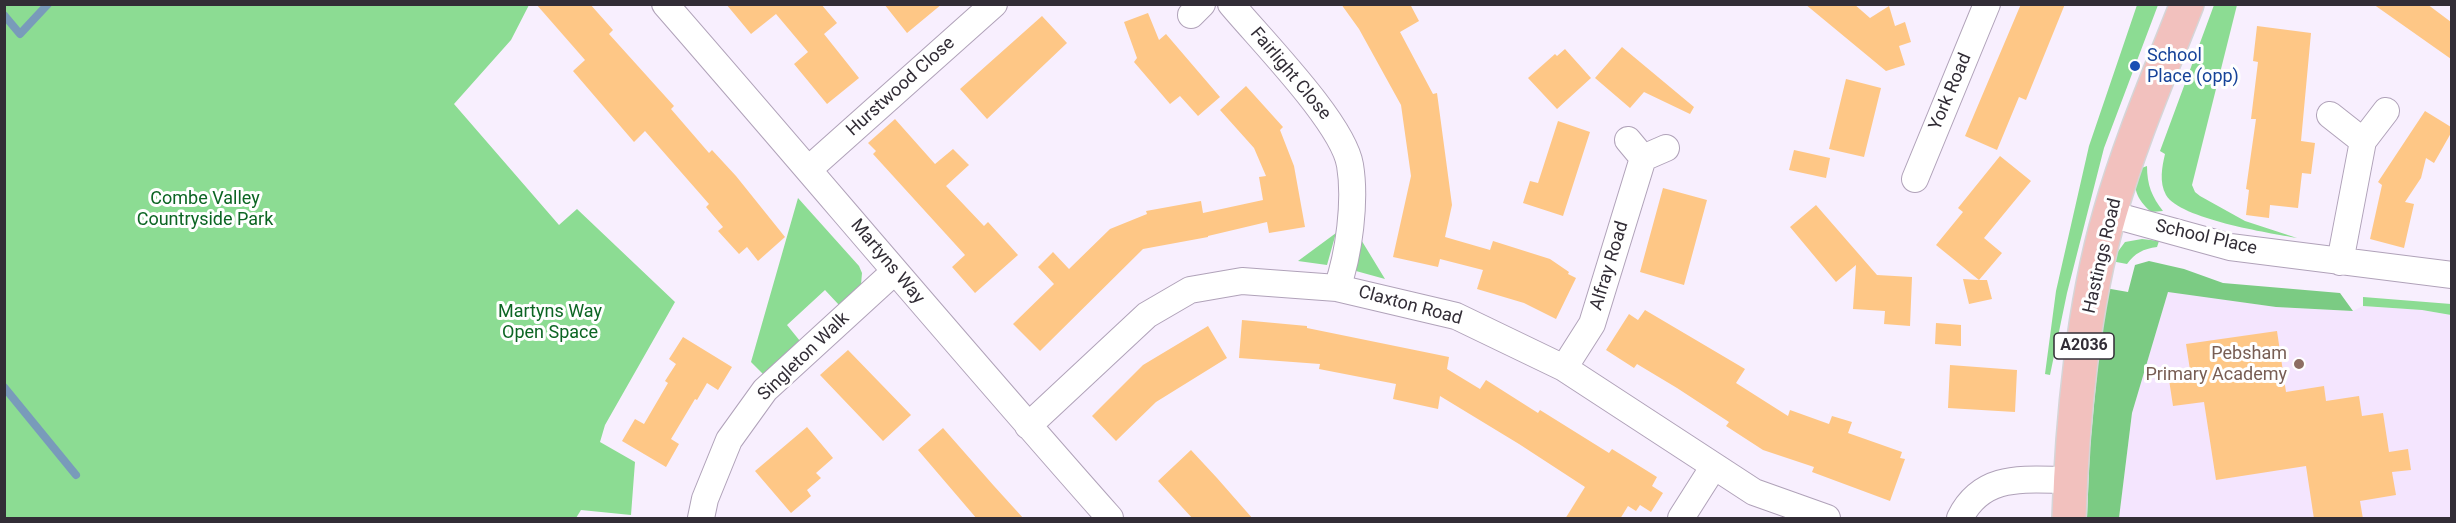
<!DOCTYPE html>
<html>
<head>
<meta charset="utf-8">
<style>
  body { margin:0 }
  #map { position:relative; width:2456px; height:523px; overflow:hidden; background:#f8effe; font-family:Roboto,sans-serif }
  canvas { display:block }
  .frame { position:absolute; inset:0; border:6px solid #322d36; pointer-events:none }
</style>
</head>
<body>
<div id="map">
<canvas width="2456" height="523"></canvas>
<div class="frame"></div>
</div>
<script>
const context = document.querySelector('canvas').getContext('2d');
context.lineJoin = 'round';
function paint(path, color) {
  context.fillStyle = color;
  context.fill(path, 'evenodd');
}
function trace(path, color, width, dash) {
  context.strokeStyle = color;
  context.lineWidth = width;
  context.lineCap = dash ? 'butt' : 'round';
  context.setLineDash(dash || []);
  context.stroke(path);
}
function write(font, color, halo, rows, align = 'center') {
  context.font = font + ' Roboto,sans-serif';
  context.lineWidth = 6;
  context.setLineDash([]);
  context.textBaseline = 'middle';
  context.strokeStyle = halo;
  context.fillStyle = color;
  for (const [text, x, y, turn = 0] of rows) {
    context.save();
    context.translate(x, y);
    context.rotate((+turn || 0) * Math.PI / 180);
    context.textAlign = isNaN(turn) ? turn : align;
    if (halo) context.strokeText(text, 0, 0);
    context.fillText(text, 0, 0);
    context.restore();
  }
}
const built = new Path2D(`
  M2168 291 2276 307 2353 311 2363 306 2422 310 2451 315V518H2119L2132 413Z`);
const green = new Path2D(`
  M4 5H529L511 40 454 104 559 225 577 209 675 302 605 425 600 442 635 462 631 515 581 510 576 518H5Z
  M2137 5H2158L2104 148 2067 293 2050 375 2045 374 2056 291 2089 146Z
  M2214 5H2237L2192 185 2195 192 2200 196 2245 221 2297 238C2269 233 2180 219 2166 195 2159 182 2162 167 2165 154L2160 151Z
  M2147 166C2147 185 2152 197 2163 211L2151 212C2137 199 2131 188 2139 169Z
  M798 198 859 266 862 273 861 285 839 305 825 290 787 325 800 341 763 374 751 362Z
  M1336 233 1327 265 1298 261Z
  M1360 238 1385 279 1356 271Z
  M2142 239 2159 241 2157 247C2143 249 2135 253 2127 264L2111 261 2125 242Z
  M2363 297 2451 304V315L2422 310 2363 306Z`);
const forest = new Path2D(`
  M2149 261 2184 269 2223 283 2340 293 2353 311 2276 307 2168 292 2132 413 2119 518H2087L2090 447 2105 288 2128 292 2135 265Z`);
const stream = new Path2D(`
  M4 15 20 34 48 4
  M4 387 76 475`);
const building = new Path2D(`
  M536 4H590L613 30 609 34 674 106 671 109 709 153 712 150 736 176 785 237 758 261 747 247 739 254 718 231 723 227 706 207 709 204 645 131 634 142 573 71 585 60Z
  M726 4H821L837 23 824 34 859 78 827 104 794 64 808 52 776 14 751 34Z
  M884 4H942L907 33Z
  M1341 4H1410L1419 21 1400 32 1433 94 1437 93 1452 205 1445 237 1490 250 1493 241 1550 259 1569 272 1568 274 1576 278 1556 319 1524 303 1477 289 1483 270 1440 259 1438 267 1393 257 1411 176 1401 105 1359 29Z
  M1805 4H1854L1870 18 1889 6 1895 26 1905 22 1911 42 1899 46 1905 65 1886 71Z
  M2021 4H2065L2026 100 2019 97 1997 150 1965 136Z
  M2373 4H2427L2451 22V59Z
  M1148 13 1159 40 1166 34 1220 97 1198 116 1180 96 1170 104 1134 62 1137 58 1124 22Z
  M1042 16 1067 43 987 119 960 89Z
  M2257 26 2311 33 2301 141 2315 143 2311 174 2302 173 2298 208 2270 205 2269 218 2246 215 2249 190 2246 189 2256 119H2251L2258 62 2253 61Z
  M1622 47 1694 107 1690 114 1644 92 1630 108 1595 78Z
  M1565 49 1591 78 1557 109 1528 78 1555 54 1557 56Z
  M1846 79 1881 88 1864 157 1829 149Z
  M1246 86 1283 127 1280 130 1294 166 1305 227 1269 233 1267 222 1208 236V237L1143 249 1040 351 1013 324 1054 284 1038 267 1053 252 1069 269 1110 229 1147 214 1146 211 1201 201 1203 213 1263 200 1259 177 1266 176 1254 148 1220 110Z
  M2425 111 2451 127V133L2434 163 2426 158 2421 178 2405 202 2414 204 2404 248 2370 239 2382 185 2378 182Z
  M895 119 935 164 953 149 969 165 946 186 984 226 988 222 1018 255 975 293 952 267 965 255 873 154 876 151 868 143Z
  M1558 121 1590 132 1563 216 1523 203 1530 181 1538 183Z
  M1794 150 1830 158 1826 178 1789 170Z
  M2000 156 2031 181 1984 238 2002 253 1979 280H1987L1992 299 1969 304 1963 279 1979 280 1936 245 1963 212 1958 208Z
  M1663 188 1707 200 1684 285 1640 272Z
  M1816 205 1877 275 1912 277 1910 326 1884 324 1885 311 1853 309 1856 265 1836 282 1790 227Z
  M1645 310 1745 369 1736 383 1788 416 1790 410 1829 424 1832 416 1852 422 1848 433 1902 452 1900 458 1905 459 1890 501 1812 472 1814 467 1763 450 1726 426 1729 422 1677 388 1637 364 1634 368 1606 350 1629 314 1638 320Z
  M1242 320 1307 326V328L1449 357 1447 369 1480 389 1486 380 1538 413 1540 410 1609 453 1612 449 1657 477 1652 486 1663 493 1651 512 1640 505 1636 511 1628 506 1620 519H1565L1585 487 1519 444 1440 396 1438 409 1393 399 1396 384 1319 369 1320 364 1239 358Z
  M1936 323 1961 325V346L1935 344Z
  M1208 326 1227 358 1156 402 1116 441 1092 416 1143 365Z
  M2277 331 2286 392 2324 386 2326 401 2359 396 2362 416 2383 413 2389 452 2408 449 2411 470 2392 472 2396 495 2360 501 2363 519H2314L2306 466 2216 480 2204 402 2173 406 2168 373 2190 370 2186 344Z
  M683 337 732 367 718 390 707 383 697 400 695 399 671 439 679 444 666 467 622 441 635 419 644 424 668 383 665 381 676 364 669 359Z
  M848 350 911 415 883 441 820 375Z
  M1950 365 2017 370 2015 412 1948 408Z
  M807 427 833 458 816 473 821 478 807 490 811 496 791 513 755 471Z
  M943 428 994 486 1024 519H977L918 450Z
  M1191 450 1217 478 1253 519H1193L1158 481Z`);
const street = new Path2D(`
  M665 4C814 175 960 349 1110 518
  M1231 4C1261 40 1343 123 1350 165 1356 201 1349 254 1337 288
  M1191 15 1202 4
  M2330 115 2363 141
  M1628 140 1643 158 1666 148
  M809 169 994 4
  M1915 179 1987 4
  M2110 214 2230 247 2452 275
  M2340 262 2363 141 2386 111
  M1564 368 1592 324 1643 158
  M1028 426 1147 315 1190 290 1242 281 1337 288 1456 316 1564 368 1754 492 1827 518
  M701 518 705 499 729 440 765 390 894 272
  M1681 518 1714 466
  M1960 518C1983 472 2026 480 2070 480`);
const primary = new Path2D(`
  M2069 518C2072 422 2083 306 2110 213 2130 142 2160 73 2187 4`);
const markers = [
  [2135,66,6,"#1a4fb4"],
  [2299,364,6,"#8d6e63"]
];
const shields = [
  [2084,346,60]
];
const shieldNames = [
  ["A2036",2084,346]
];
const transitNames = [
  ["School",2147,56],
  ["Place (opp)",2147,77]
];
const streetNames = [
  ["Fairlight Close",1290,74,50],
  ["Hurstwood Close",901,87,-42],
  ["York Road",1951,92,-67],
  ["School Place",2206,238,13],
  ["Hastings Road",2103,256,-77],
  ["Martyns Way",887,262,50],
  ["Alfray Road",1610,266,-73],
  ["Claxton Road",1410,306,15],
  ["Singleton Walk",804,357,-44]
];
const parkNames = [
  ["Combe Valley",205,199],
  ["Countryside Park",205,220],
  ["Martyns Way",550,312],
  ["Open Space",550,333]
];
const educationNames = [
  ["Pebsham",2287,354],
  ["Primary Academy",2287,375]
];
paint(built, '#f4e5fe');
paint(green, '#8cdc93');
paint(forest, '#7bcb83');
trace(stream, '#799bba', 8);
paint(building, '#fec786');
trace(street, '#b0a2b9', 28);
trace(primary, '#d6d5d7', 36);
trace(street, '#fff', 26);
trace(primary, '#f2c1be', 33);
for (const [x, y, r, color] of markers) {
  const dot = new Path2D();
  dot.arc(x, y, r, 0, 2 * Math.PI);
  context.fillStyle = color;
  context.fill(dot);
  trace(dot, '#fff', 2);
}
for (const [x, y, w] of shields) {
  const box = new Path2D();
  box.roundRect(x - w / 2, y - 13, w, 26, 4.5);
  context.fillStyle = '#fff';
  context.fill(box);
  trace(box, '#322d36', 1.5);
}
write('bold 16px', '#322d36', null, shieldNames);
write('18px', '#164399', '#fff', transitNames, 'left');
write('18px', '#322d36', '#fff', streetNames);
write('18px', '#0c6523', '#fff', parkNames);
write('18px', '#785e54', '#fff', educationNames, 'right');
</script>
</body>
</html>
